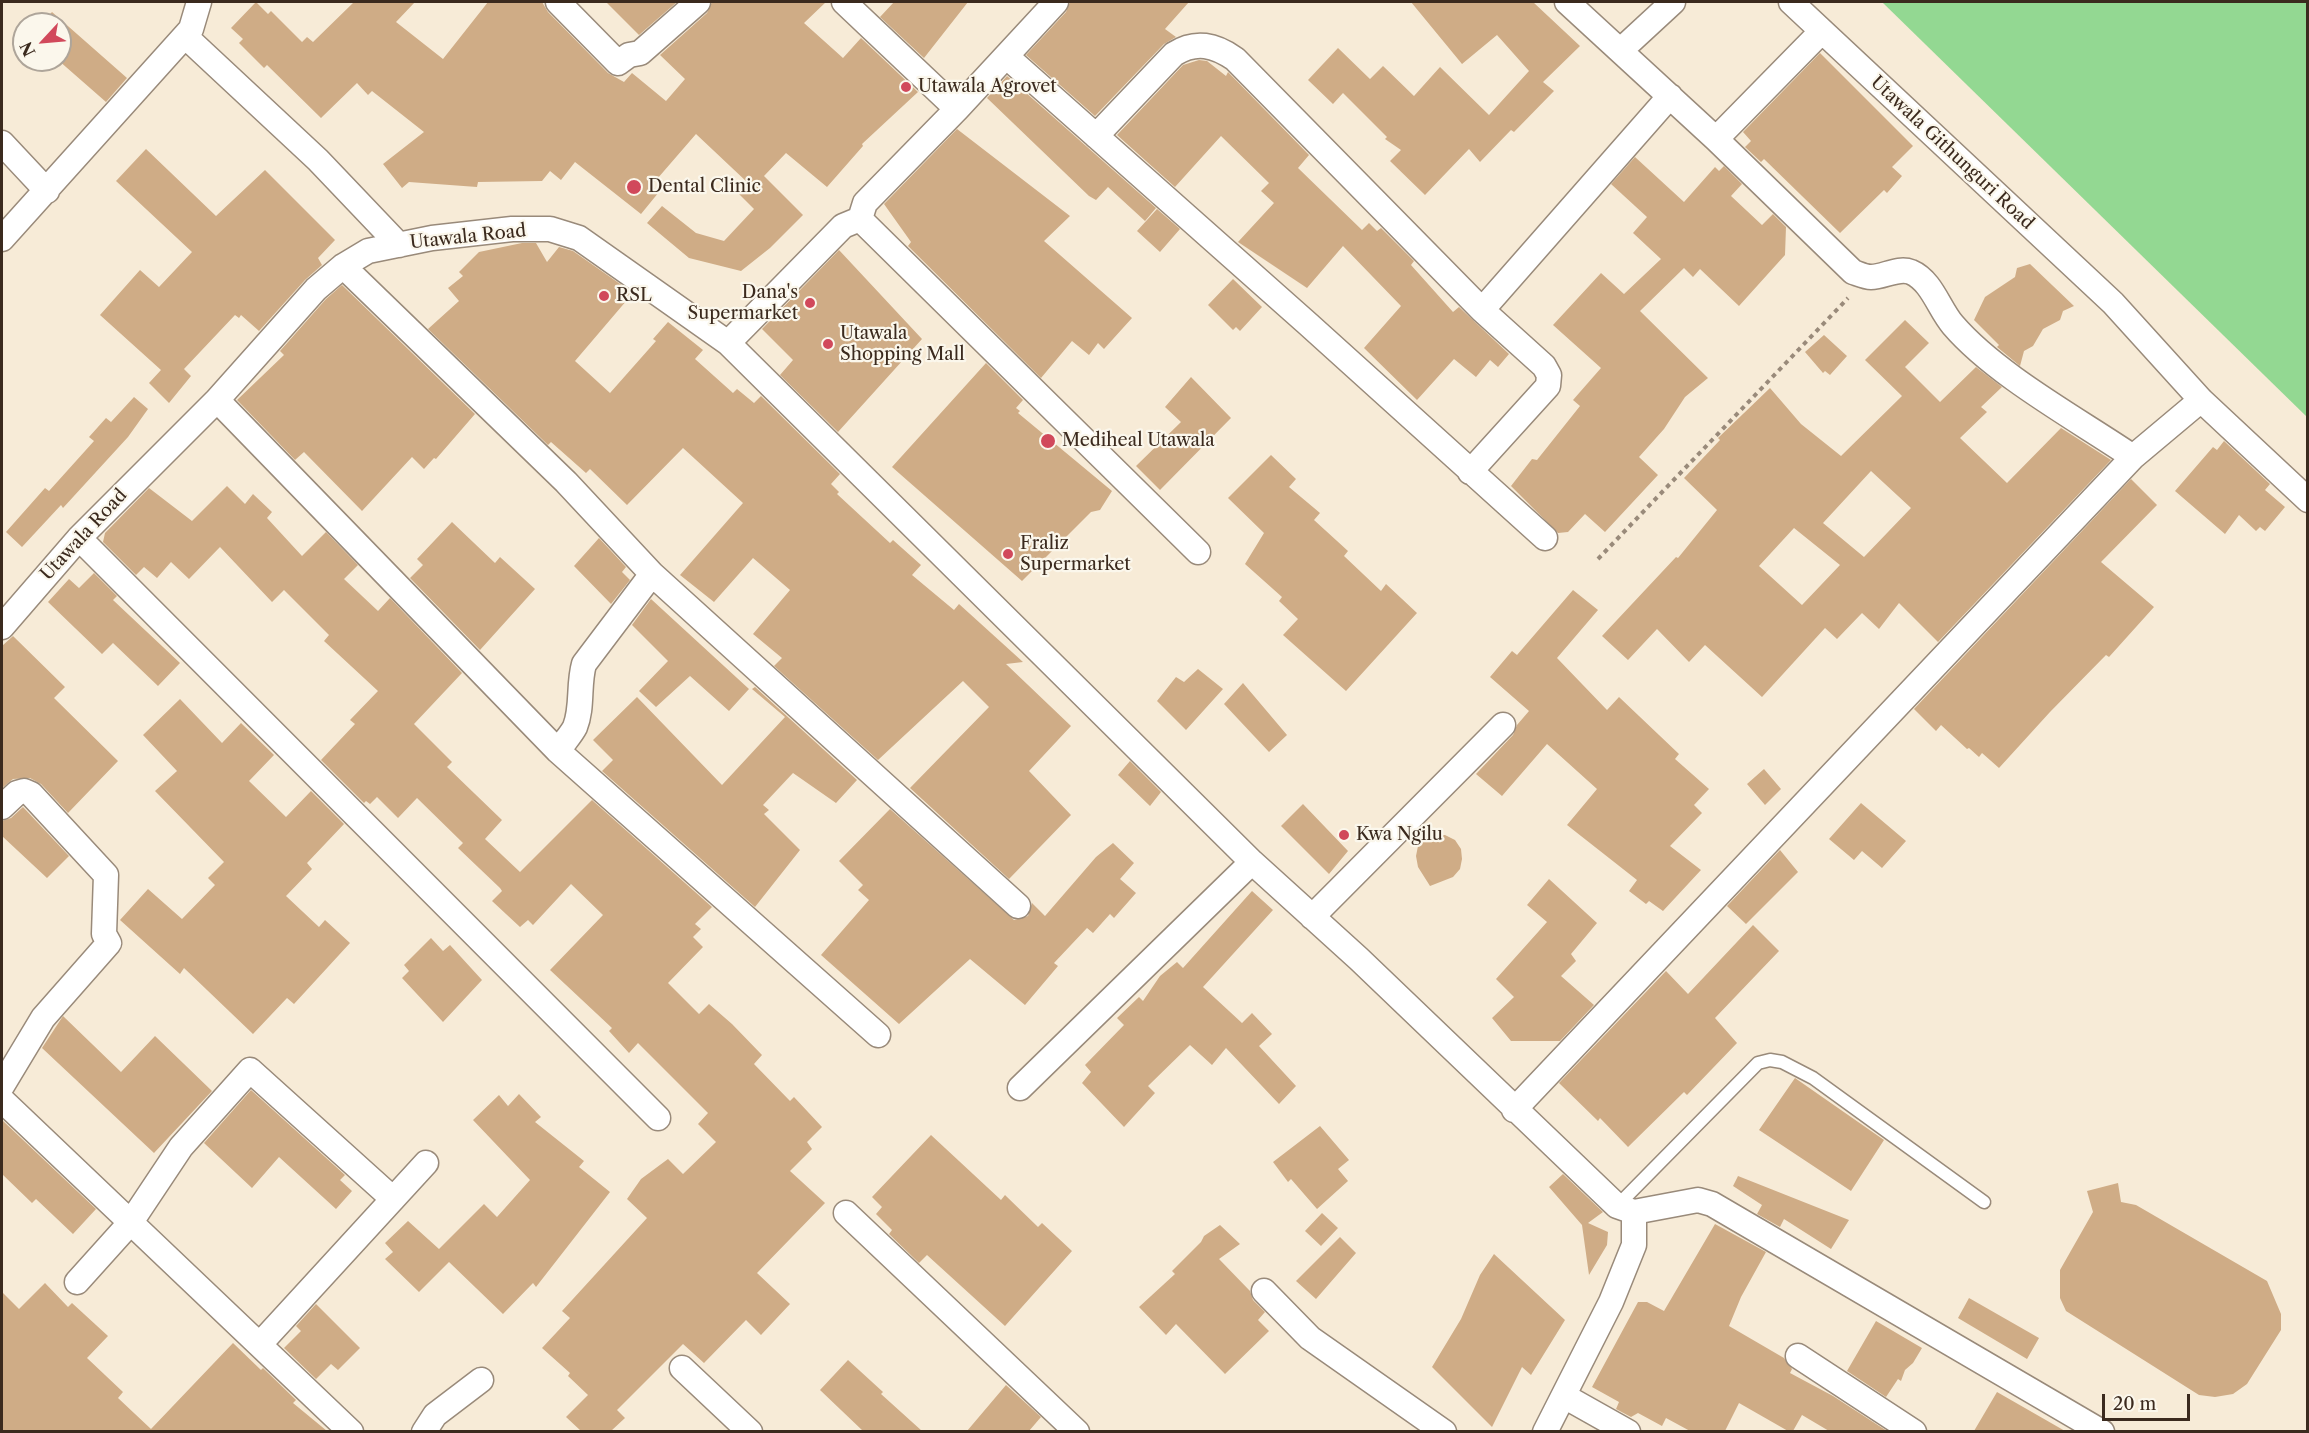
<!DOCTYPE html>
<html>
<head>
<meta charset="utf-8">
<style>
  body { margin:0 }
  #map { position:relative; width:2309px; height:1433px; overflow:hidden; background:#f7ebd7; font-family:"Libre Caslon Text",serif }
  canvas { display:block }
  .frame { position:absolute; inset:0; border:3px solid #3b2a1e; pointer-events:none }
  .north { position:absolute; left:12px; top:12px; width:60px; height:60px; box-sizing:border-box; background:#fbf7ec; border:2px solid #aea59a; border-radius:50%; rotate:244deg; font-size:16px; font-weight:700; line-height:24px; text-align:center; color:#3b2a1e }
  .north::after { content:''; display:block; margin:auto; width:21px; height:27px; background:#d1495b; clip-path:polygon(50% 0,100% 100%,50% 72%,0 100%) }
  .scale { position:absolute; left:2102px; top:1394px; width:88px; height:27px; box-sizing:border-box; border:3px solid #3b2a1e; border-top:0; padding-left:8px; font-size:18px; line-height:21px; white-space:nowrap; color:#3b2a1e; -webkit-text-stroke:4px #fbf7ec; paint-order:stroke }
</style>
</head>
<body>
<div id="map">
<canvas width="2309" height="1433"></canvas>
<div class="frame"></div>
<div class="north">N</div>
<div class="scale">20 m</div>
</div>
<script>
const context = document.querySelector('canvas').getContext('2d');
context.lineJoin = 'round';
function paint(path, color) {
  context.fillStyle = color;
  context.fill(path, 'evenodd');
}
function trace(path, color, width, dash) {
  context.strokeStyle = color;
  context.lineWidth = width;
  context.lineCap = dash ? 'butt' : 'round';
  context.setLineDash(dash || []);
  context.stroke(path);
}
function write(font, color, halo, rows, align = 'center') {
  context.font = font + ' "Libre Caslon Text",serif';
  context.lineWidth = 4.5;
  context.setLineDash([]);
  context.textBaseline = 'middle';
  context.strokeStyle = halo;
  context.fillStyle = color;
  for (const [text, x, y, turn = 0] of rows) {
    context.save();
    context.translate(x, y);
    context.rotate((+turn || 0) * Math.PI / 180);
    context.textAlign = isNaN(turn) ? turn : align;
    if (halo) context.strokeText(text, 0, 0);
    context.fillText(text, 0, 0);
    context.restore();
  }
}
const green = new Path2D(`
  M1882 2H2307V417Z`);
const building = new Path2D(`
  M256 2 268 14 271 11 302 42 307 37 313 42 354 2H415L396 22 443 59 488 2H542L548 12 608 73 624 82 632 73 666 101 685 79 660 55 707 13 712 2H826L804 23 843 58 861 38 918 92 862 144 863 146 827 187 786 153 764 176 803 215 770 248 741 271 689 258 647 223 662 206 696 233 724 241 754 209 738 193 748 183 696 134 651 186 659 192 641 214 575 162 561 180 550 171 542 181 478 182 477 187 409 182 402 188 383 164 424 132 372 91 368 95 357 83 321 118 267 65 264 68 239 43 243 39 231 28Z
  M606 2H677L639 35Z
  M894 2H968L924 58 880 17Z
  M1070 2H1189L1165 29 1176 37 1164 44 1095 116 1026 55 1066 12Z
  M1411 2H1533L1580 46 1543 82 1554 91 1514 132 1511 130 1480 162 1469 149 1425 195 1390 161 1401 150 1385 139 1387 137 1343 93 1333 104 1308 80 1338 48 1370 79 1383 66 1414 96 1440 67 1489 115 1529 71 1497 35 1462 64Z
  M52 12 127 78 106 102 58 60H60V24H41Z
  M1820 53 1913 146 1892 167 1902 176 1887 193 1884 190 1840 233 1764 159 1761 162 1745 147 1751 141 1743 132Z
  M1199 60 1207 61 1226 76 1228 72 1309 155 1298 168 1362 230 1369 223 1377 231 1381 228 1414 261 1411 265 1453 312 1459 307 1509 354 1498 367 1490 360 1476 377 1454 359 1417 400 1364 348 1401 306 1343 246 1307 288 1238 242 1274 203 1261 191 1269 183 1221 136 1175 187 1117 135 1183 65Z
  M1007 76 1156 208 1145 221 1108 187 1096 200 1089 196 987 98Z
  M957 129 1070 216 1044 241 1132 318 1104 349 1098 343 1089 355 1072 341 1041 378 908 246 911 242 884 204Z
  M146 149 216 216 265 170 335 240 318 258 322 265 305 280 259 331 241 315 239 318 235 315 184 369 191 376 169 403 149 383 161 370 100 315 140 270 159 287 192 252 116 181Z
  M1635 157 1684 202 1715 167 1719 171 1724 166 1742 184 1731 196 1762 225 1773 214 1786 227 1785 255 1739 306 1700 269 1693 277 1684 268 1640 311 1708 378 1685 397 1664 429 1639 457 1658 475 1605 532 1585 514 1568 532 1558 533 1511 486 1532 459 1537 460 1580 406 1573 400 1601 368 1553 325 1601 273 1624 294 1661 259 1633 233 1647 217 1611 184Z
  M1157 209 1180 229 1160 252 1137 231Z
  M522 243H536L547 262 559 247 573 251 633 293 575 361 610 393 656 341 653 339 668 322 703 350 695 359 733 393 737 389 754 403 761 396 840 474 831 484 839 492 837 494 890 543 893 540 921 565 912 575 954 610 959 604 1023 662 1006 664 1071 726 1029 771 1071 815 1009 879 910 788 989 707 963 681 878 760 774 666 782 658 753 634 790 590 753 558 714 602 680 575 743 503 683 448 627 505 590 469 586 473 551 442 548 445 428 329 459 301 448 288 463 276 459 272 479 252Z
  M839 250 922 339 838 432 780 375 793 360 762 329Z
  M2030 264 2074 306 2063 311 2060 320 2043 329 2033 346 2024 351 2020 366 1997 347 1999 345 1974 320 1985 297 2015 277 2017 268Z
  M1233 279 1262 307 1240 331 1236 327 1233 330 1208 305Z
  M342 285 475 414 436 459 434 458 424 469 412 457 362 511 304 452 295 460 237 400 284 355 280 351 326 299Z
  M1905 320 1929 343 1905 367 1940 402 1976 367 2002 387 1981 407 1987 412 1960 438 2007 483 2061 428 2111 460 1938 642 1899 603 1879 629 1862 613 1837 639 1825 628 1762 697 1705 645 1689 662 1657 629 1628 660 1602 636 1676 557 1678 558 1717 510 1684 478 1720 440 1718 438 1770 388 1801 424 1841 456 1902 396 1865 360ZM1871 471 1911 508 1864 557 1823 523ZM1794 528 1840 565 1802 605 1759 566Z
  M1824 335 1847 356 1830 375 1825 371 1823 373 1805 352Z
  M986 363 1023 400 1016 408 1020 411 1018 413 1112 491 1100 510 1091 512 1022 581 892 467Z
  M1191 377 1231 418 1160 490 1136 466 1181 422 1165 407Z
  M134 397 148 409 128 437 63 508 61 505 22 547 6 532 45 488 49 491 94 441 89 437 106 418 111 422Z
  M2224 441 2270 484 2265 490 2285 507 2265 531 2260 527 2256 531 2239 515 2225 534 2175 491 2213 447 2217 450Z
  M1271 455 1296 479 1289 487 1320 513 1314 520 1348 551 1344 556 1381 591 1386 584 1417 613 1346 691 1283 635 1298 619 1279 601 1282 597 1245 564 1264 533 1228 498Z
  M2131 479 2157 505 2101 562 2154 607 2109 657 2106 655 2050 712 1999 768 1982 753 1979 757 1969 748 1967 749 1941 725 1936 731 1914 709Z
  M227 486 245 504 253 494 272 512 267 518 302 556 326 532 358 565 344 579 378 611 390 598 462 673 414 724 452 762 447 767 502 820 485 839 520 872 592 800 712 907 695 924 701 929 693 937 703 947 668 983 699 1014 709 1004 732 1024 762 1055 754 1064 790 1101 794 1097 822 1127 807 1142 812 1149 790 1171 825 1203 757 1273 790 1304 761 1335 746 1320 704 1363 683 1344 617 1410 625 1418 611 1431H581L566 1417 588 1395 568 1376 570 1373 542 1348 570 1318 562 1311 647 1218 627 1199 641 1179 668 1159 683 1174 716 1142 698 1124 708 1113 638 1043 629 1053 609 1031 612 1028 550 970 603 915 571 884 533 925 528 920 520 927 492 901 502 891 500 888 458 848 463 843 417 798 398 818 377 797 370 804 366 801 364 803 321 760 355 724 350 720 378 691 324 641 329 635 284 590 272 602 220 547 189 579 171 562 157 578 144 567 136 575 103 542 105 533 149 488 192 521Z
  M452 522 495 563 500 557 535 589 480 650 410 578 423 565 417 559Z
  M599 538 626 567 622 572 630 580 611 604 574 566Z
  M94 573 117 596 113 600 180 663 158 686 113 643 102 654 48 602 69 579 79 588Z
  M1573 590 1598 610 1557 658 1607 710 1619 697 1679 754 1675 759 1709 789 1694 805 1702 813 1670 846 1701 870 1663 911 1649 901 1646 904 1629 891 1637 880 1567 825 1597 789 1547 744 1502 796 1476 774 1513 735 1517 725 1529 711 1490 677 1512 651 1517 655Z
  M651 599 749 689 729 711 690 676 656 707 639 691 668 661 632 625Z
  M13 636 65 687 54 698 118 761 68 813 41 784 30 778 13 779 2 788V646Z
  M1198 669 1223 689 1186 730 1157 701 1176 677 1184 682Z
  M1243 683 1287 735 1269 752 1224 704Z
  M755 687 857 780 836 803 793 773 763 805 769 810 764 814 800 850 755 907 602 771 613 760 593 740 637 697 722 785 785 717 752 689Z
  M180 699 222 743 241 723 274 755 249 781 286 817 311 791 344 824 307 863 312 869 286 896 319 927 325 920 350 943 294 1004 287 998 253 1034 184 968 180 974 120 920 148 889 182 919 215 885 208 878 224 862 155 791 177 771 143 735Z
  M1130 761 1161 792 1150 806 1118 775Z
  M1764 769 1781 789 1765 805 1747 784Z
  M1861 803 1906 841 1882 868 1862 851 1854 860 1829 839Z
  M1303 804 1348 851 1329 874 1281 826Z
  M23 807 69 856 47 878 2 836V821L11 818Z
  M890 809 1014 920 1028 916 1032 903 1045 916 1096 857 1113 843 1134 863 1120 879 1136 893 1114 918 1110 914 1093 933 1087 928 1054 963 1058 966 1025 1005 970 959 899 1024 821 955 869 900 858 890 863 885 839 861Z
  M1435 835H1445L1455 840 1461 849 1462 859 1460 869 1453 877 1430 886 1418 867 1416 856 1418 846 1425 838Z
  M1780 850 1798 872 1746 924 1727 906Z
  M1549 879 1597 923 1571 954 1576 961 1561 976 1594 1005 1560 1041H1511L1492 1018 1514 997 1496 979 1547 922 1527 905Z
  M1252 891 1273 910 1203 987 1242 1023 1252 1013 1272 1034 1259 1046 1296 1086 1279 1104 1226 1048 1212 1065 1190 1045 1148 1086 1155 1093 1124 1127 1082 1083 1091 1072 1085 1065 1124 1025 1117 1018 1139 997 1143 1001 1160 976 1177 962 1183 968Z
  M1753 925 1779 951 1715 1018 1737 1043 1687 1095 1684 1092 1628 1147 1600 1118 1598 1121 1559 1083 1666 971 1688 994Z
  M431 938 443 951 450 945 482 980 443 1022 402 978 409 971 404 965Z
  M63 1016 121 1072 155 1036 212 1091 154 1153 42 1048Z
  M1795 1078 1884 1140 1851 1191 1759 1130Z
  M251 1090 345 1175 340 1180 352 1191 336 1209 279 1157 252 1188 204 1143Z
  M519 1094 541 1117 535 1122 584 1161 579 1167 610 1192 536 1287 533 1283 503 1314 449 1262 419 1292 385 1259 393 1252 385 1243 408 1221 439 1249 484 1204 497 1217 530 1180 473 1120 499 1095 508 1106Z
  M2 1120 96 1209 73 1234 36 1199 32 1203 2 1174Z
  M1320 1126 1349 1160 1338 1169 1348 1181 1317 1209 1291 1179 1288 1182 1273 1162Z
  M931 1135 1001 1200 1005 1195 1038 1227 1042 1223 1072 1251 1005 1326 927 1255 919 1263 889 1234 892 1230 876 1214 882 1207 872 1197Z
  M1563 1174 1603 1212 1588 1223 1608 1232 1607 1245 1589 1275 1582 1225 1549 1187Z
  M1738 1176 1849 1220 1831 1249 1784 1219 1780 1227 1757 1214 1762 1205 1733 1186Z
  M2118 1183 2121 1202 2136 1205 2267 1281 2281 1314V1330L2247 1384 2233 1394 2215 1397 2199 1395 2066 1311 2060 1298V1270L2093 1212 2087 1191Z
  M1322 1213 1338 1228 1321 1246 1305 1231Z
  M1715 1224 1766 1252 1741 1297 1729 1326 1784 1358 1792 1369 1790 1373 1833 1396 1887 1431H1829L1802 1415 1793 1431H1788L1739 1403 1725 1431H1690L1666 1418 1662 1426 1638 1413 1631 1417 1616 1409 1619 1402 1592 1387 1638 1302H1647L1664 1311Z
  M1220 1225 1240 1244 1219 1259 1250 1291 1253 1300 1265 1312 1258 1320 1269 1331 1225 1374 1176 1324 1166 1335 1139 1307 1175 1274 1172 1271 1201 1242 1204 1236Z
  M1340 1237 1356 1253 1316 1299 1296 1281Z
  M1494 1254 1565 1320 1531 1375 1522 1367 1492 1427 1432 1367 1461 1319 1480 1275Z
  M45 1283 68 1307 72 1303 108 1336 87 1358 123 1392 118 1398 151 1429 233 1343 261 1370 263 1368 296 1400 293 1403 327 1431H2V1292L19 1309Z
  M1969 1298 2039 1338 2027 1359 1958 1318Z
  M316 1304 360 1348 338 1370 331 1364 316 1379 284 1348 301 1331 296 1326Z
  M1876 1321 1922 1348 1913 1363 1905 1370 1901 1381 1898 1379 1886 1397 1847 1371Z
  M848 1360 883 1392 881 1394 922 1431H863L820 1390Z
  M1006 1385 1041 1417 1029 1431H967Z
  M1997 1392 2065 1431H1974Z`);
const path = new Path2D(`
  M1598 559 1848 298`);
const service = new Path2D(`
  M1617 1206 1758 1063 1770 1060 1782 1062 1813 1078 1984 1202`);
const minor = new Path2D(`
  M558 2 618 63 629 55 640 53 698 2
  M844 2 957 109
  M1567 2 1716 139 1853 272C1859 274 1865 277 1871 277 1884 277 1898 267 1911 272 1932 281 1939 309 1953 325 1996 375 2077 419 2133 457
  M1791 2 2113 303 2201 400 2308 500
  M185 36 318 160 399 245
  M1621 50 1673 2
  M1006 56 1308 324 1545 538
  M1096 136 1174 54C1196 40 1215 45 1235 59L1482 310 1544 366 1549 375 1548 386 1470 472
  M1716 139 1822 31
  M2 143 47 191
  M860 219 1198 552
  M2 239 191 29 199 2
  M343 266 566 482 652 574 1018 906
  M1482 310 1670 96
  M728 343 1252 862 1359 959 1617 1206 1634 1212V1245L1611 1302 1545 1432
  M217 400 558 751 878 1035
  M79 538 658 1118
  M2 627 79 538 217 400 316 289 343 266 368 251 432 238 512 229H550L579 238 728 343 843 226 860 219 865 203 957 109 1056 2
  M558 751C563 743 571 735 575 727 583 707 578 685 584 664L652 574
  M2 807 17 793 24 791 31 794 106 875 104 934 109 943 43 1018 2 1086
  M1312 917 1503 725
  M1020 1088 1252 862
  M2 1100 351 1432
  M1514 1110 2133 457 2201 400
  M1634 1212 1698 1200 1712 1204 2102 1432
  M846 1213 1077 1432
  M77 1282 131 1222 181 1147 250 1070 393 1199
  M1264 1291 1310 1338 1444 1432
  M260 1344 426 1163
  M1798 1356 1914 1432
  M682 1368 750 1432
  M1564 1396 1628 1432
  M424 1432 435 1415 481 1380`);
const markers = [
  [906,87,6,"#d1495b"],
  [634,187,8,"#d1495b"],
  [604,296,6,"#d1495b"],
  [810,303,6,"#d1495b"],
  [828,344,6,"#d1495b"],
  [1048,441,8,"#d1495b"],
  [1008,554,6,"#d1495b"],
  [1344,835,6,"#d1495b"]
];
const poiNames = [
  ["Utawala Agrovet",918,87],
  ["Dental Clinic",648,187],
  ["Dana's",798,293,"right"],
  ["Supermarket",798,314,"right"],
  ["RSL",616,296],
  ["Utawala",840,334],
  ["Shopping Mall",840,355],
  ["Mediheal Utawala",1062,441],
  ["Fraliz",1020,544],
  ["Supermarket",1020,565],
  ["Kwa Ngilu",1356,835]
];
const streetNames = [
  ["Utawala Githunguri Road",1952,153,43],
  ["Utawala Road",468,237,-6],
  ["Utawala Road",84,535,-47]
];
paint(green, '#93d892');
paint(building, '#cfac86');
trace(service, '#998a7a', 15);
trace(minor, '#998a7a', 27);
trace(path, '#998a7a', 4, [4.5, 4.5]);
trace(service, '#fff', 12);
trace(minor, '#fff', 24);
for (const [x, y, r, color] of markers) {
  const dot = new Path2D();
  dot.arc(x, y, r, 0, 2 * Math.PI);
  context.fillStyle = color;
  context.fill(dot);
  trace(dot, '#fbf7ec', 2);
}
write('18px', '#3b2a1e', '#fbf7ec', poiNames, 'left');
write('18px', '#3b2a1e', '#fbf7ec', streetNames);
</script>
</body>
</html>
